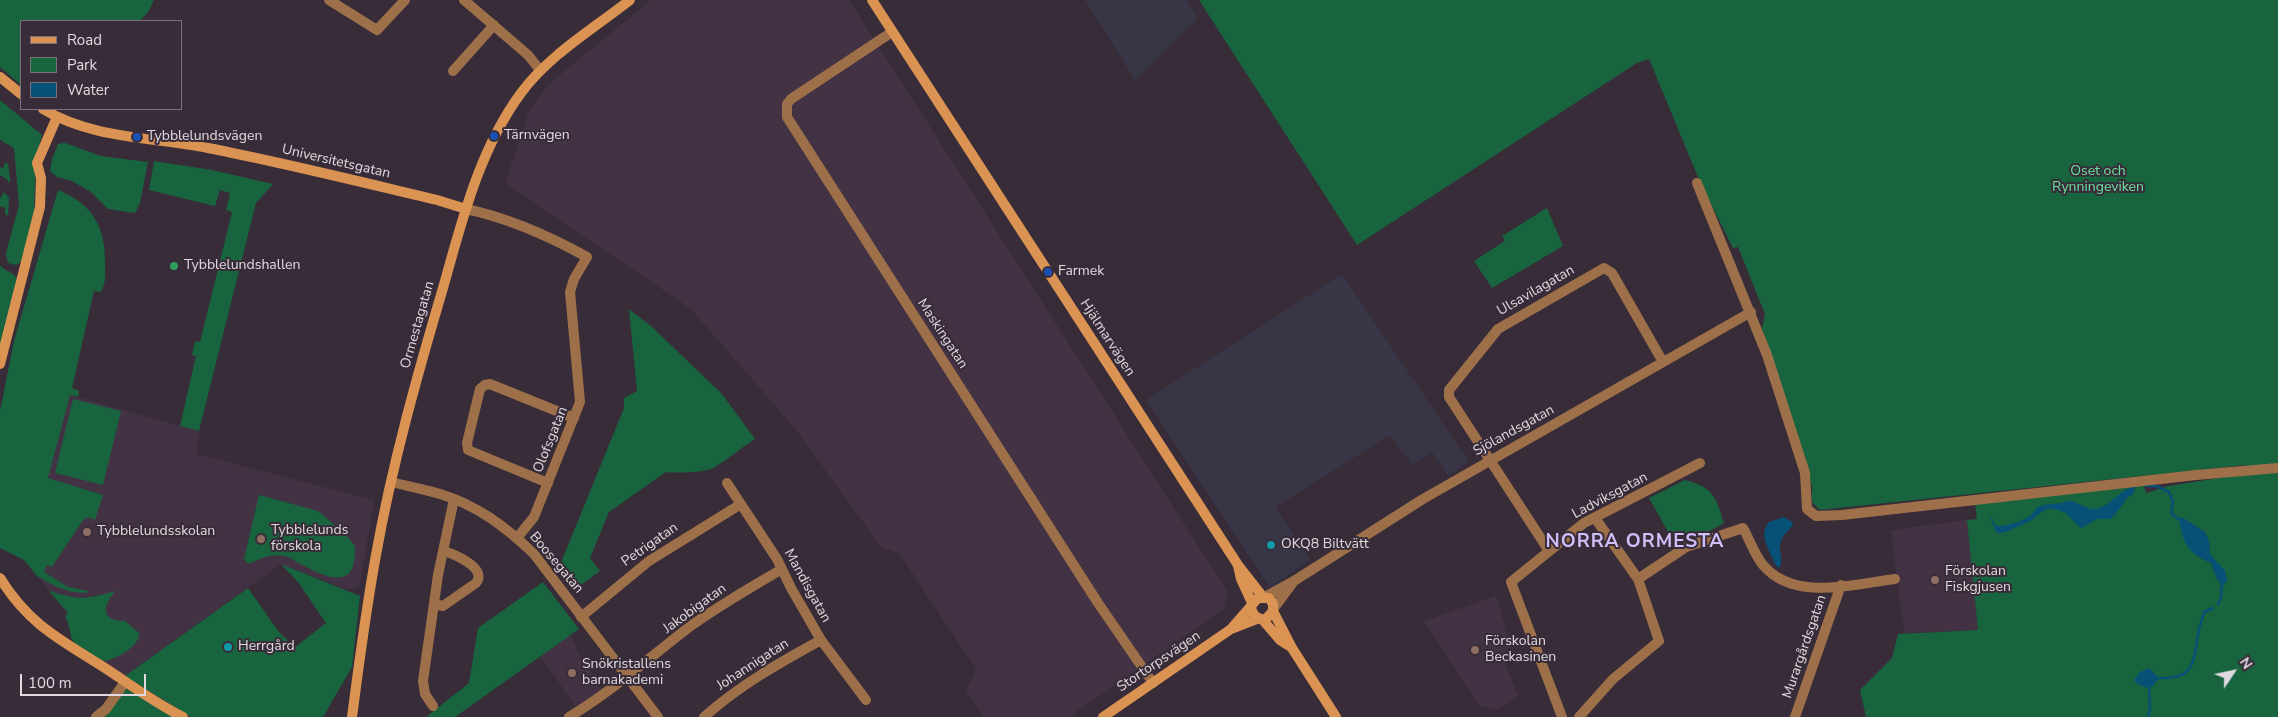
<!DOCTYPE html>
<html>
<head>
<meta charset="utf-8">
<style>
  body { margin:0 }
  #map { position:relative; width:2278px; height:717px; overflow:hidden; background:#372c38; font-family:"Nunito Sans",sans-serif }
  canvas { display:block }
  .legend { position:absolute; left:20px; top:20px; width:162px; height:90px; box-sizing:border-box; background:#372c38; border:1px solid #7b717b; margin:0; padding:6px 9px; list-style:none; font-size:15px; color:#e0d9e0 }
  .legend li { display:flex; align-items:center; gap:10px; height:25px }
  .legend b { width:25px; border:1px solid #7b717b }
  .north { position:absolute; left:2208px; top:647px; width:50px; height:50px; -webkit-text-stroke:4px #372c38; paint-order:stroke; rotate:56deg; font-size:14px; font-weight:700; line-height:20px; text-align:center; color:#e0d9e0 }
  .north::after { content:''; display:block; margin:auto; width:18px; height:22px; background:#e0d9e0; clip-path:polygon(50% 0,100% 100%,50% 72%,0 100%) }
  .scale { position:absolute; left:20px; top:674px; width:126px; height:22px; box-sizing:border-box; border:2px solid #e0d9e0; border-top:0; padding-left:6px; font-size:15px; line-height:18px; white-space:nowrap; color:#e0d9e0; -webkit-text-stroke:4px #372c38; paint-order:stroke }
</style>
</head>
<body>
<div id="map">
<canvas width="2278" height="717"></canvas>
<ul class="legend">
<li><b style="height:6px;background:#da9353"></b>Road</li>
<li><b style="height:14px;background:#18643e"></b>Park</li>
<li><b style="height:14px;background:#075177"></b>Water</li>
</ul>
<div class="north">N</div>
<div class="scale">100 m</div>
</div>
<script>
const context = document.querySelector('canvas').getContext('2d');
context.lineJoin = 'round';
function paint(path, color) {
  context.fillStyle = color;
  context.fill(path, 'evenodd');
}
function trace(path, color, width, dash) {
  context.strokeStyle = color;
  context.lineWidth = width;
  context.lineCap = dash ? 'butt' : 'round';
  context.setLineDash(dash || []);
  context.stroke(path);
}
function write(font, color, halo, rows, align = 'center') {
  context.font = font + ' "Nunito Sans",sans-serif';
  context.lineWidth = 4;
  context.setLineDash([]);
  context.textBaseline = 'middle';
  context.strokeStyle = halo;
  context.fillStyle = color;
  for (const [text, x, y, turn = 0] of rows) {
    context.save();
    context.translate(x, y);
    context.rotate((+turn || 0) * Math.PI / 180);
    context.textAlign = isNaN(turn) ? turn : align;
    if (halo) context.strokeText(text, 0, 0);
    context.fillText(text, 0, 0);
    context.restore();
  }
}
const built = new Path2D(`
  M651 0H849L1227 591 1224 609 1069 717H984L966 691 976 669 899 553 881 547 797 431 691 309 505 183 529 111 550 83Z
  M70 395 199 431 197 454 374 500 360 586 348 590 281 564 125 676 105 662H102L71 637 68 622 65 616 68 613 24 560 0 548V411L3 397Z
  M1967 520 1978 630 1904 633 1891 530Z
  M1496 596 1511 646 1502 655 1518 696 1497 710 1479 705 1424 621Z
  M571 635 582 662 584 661 602 689 576 707 540 656Z`);
const industrial = new Path2D(`
  M1085 0H1187L1198 18 1135 80Z
  M1342 274 1469 462 1448 476 1432 452 1412 465 1390 435 1276 507 1310 560 1270 588 1146 400Z`);
const green = new Path2D(`
  M0 0H154L148 12 140 21H21V85L0 67Z
  M1199 0H2278V717H1866L1860 690 1892 658 1898 634 1978 630 1967 520 1977 519 1975 503 2142 484 2147 493 2168 486 2244 474 2245 465 1820 510 1812 502V486L1762 328 1765 314 1738 247 1733 248 1700 182 1649 59 1637 63 1357 245ZM2183 518 2205 532 2209 541 2210 554 2214 559 2223 586 2217 579 2211 563 2197 556 2179 519Z
  M0 100 42 135 36 155 34 213 22 261 16 265 8 263 6 253 19 205 14 148 0 140Z
  M65 143 101 156 148 162 140 203 135 213 108 209 91 192 72 181 57 177 50 171 52 159 58 144Z
  M154 161 212 170 273 184 256 203 199 431 180 426 196 356 192 355 195 341 200 342 232 212 226 210 230 193 220 190 215 206 149 190Z
  M5 163 8 164 10 180 8 184V180L0 175V167L3 169Z
  M58 190C94 205 106 228 105 266 105 276 106 283 101 292L94 291 72 388 79 391 78 397 70 395 48 478 103 495 95 520 88 517 83 520 52 567 47 565 44 572 68 587 88 591V593L72 592 55 586 37 576 24 560 0 548V411L14 341Z
  M4 192 9 198 8 216 5 214V208L0 206V199Z
  M1547 208 1563 246 1492 288 1474 261 1505 241 1502 236Z
  M0 265C5 272 13 271 17 279L0 348Z
  M629 309 652 327 722 394 755 439C742 447 725 462 713 468 703 473 677 473 666 472L609 512 590 558 600 571 577 588 560 565 624 408V398L637 391Z
  M73 399 121 411 103 485 55 473Z
  M1685 480C1714 488 1715 495 1724 523 1708 533 1691 540 1672 539L1649 498Z
  M259 495 318 511 345 534 355 546C355 552 355 560 353 566 347 588 316 573 303 565 297 563 291 557 285 556 272 553 260 559 248 564L244 559Z
  M281 564 360 596 352 667 323 717H191L125 676 248 588 279 632 295 647 326 623 298 582Z
  M543 582 579 629 455 717H426L469 683 478 628Z
  M49 591C79 600 85 600 115 591 102 607 101 621 125 621L139 633C140 647 114 660 102 662 92 655 74 648 71 636 69 628 69 623 65 616L68 613Z
  M125 688 174 717H99Z`);
const water = new Path2D(`
  M2136 486 2133 494 2127 498 2115 515 2110 519H2097L2082 528C2073 524 2071 514 2061 511 2043 504 2041 515 2030 521 2024 524 2007 532 2001 533L1996 532 1989 514 1996 526C2004 527 2024 521 2030 516 2033 513 2034 510 2038 507 2047 503 2059 505 2068 501 2078 501 2086 510 2095 509 2112 506 2119 489 2136 486Z
  M1784 517 1792 522 1793 525C1789 530 1783 535 1781 541 1777 550 1785 559 1779 568L1776 566C1771 552 1757 536 1769 522Z
  M2179 518H2183L2205 532 2209 541 2210 554 2225 571 2227 580 2223 586 2217 579 2211 563C2187 552 2183 544 2179 518Z
  M2149 668 2159 678 2152 687C2145 688 2138 686 2134 680L2140 672Z`);
const stream = new Path2D(`
  M2146 486H2156L2169 492 2173 501 2171 513 2181 521
  M2218 604 2221 598 2222 583
  M2157 678C2194 680 2193 664 2198 635 2199 627 2202 620 2204 612L2213 608
  M2148 717 2150 709 2149 686`);
const street = new Path2D(`
  M329 0 377 30 405 0
  M464 0 528 55 540 70
  M892 32 791 99 787 104V117L1098 603 1153 683
  M453 71 494 25
  M1697 183 1767 355 1805 473 1807 509 1816 516 1842 515 2196 475 2278 468
  M466 209C509 218 549 236 587 257L574 279 570 292 580 402 534 517 517 538
  M391 482C407 486 424 489 440 494 477 505 506 527 534 554L658 717
  M548 483 468 450 467 443 480 389 485 385 490 384 574 418
  M727 483 777 559 791 588 821 640 866 700
  M1549 551 1449 397V390L1498 329 1604 268 1612 273 1663 362
  M1638 579 1686 547 1743 528C1750 540 1754 554 1763 565 1794 602 1853 584 1895 579
  M1265 597 1294 581 1423 499 1751 312
  M434 604 443 606 476 583C488 568 454 554 443 551
  M1274 608 1294 581
  M581 617 649 561 741 504
  M433 706 425 694 423 681 438 575 454 499
  M96 717 106 709 125 682
  M569 717C612 691 649 658 688 628 718 606 750 588 782 569
  M704 717C740 685 779 663 821 640
  M1562 717 1511 582 1584 523 1700 463
  M1579 717 1613 679 1659 641 1638 579 1595 518
  M1795 717 1841 585`);
const secondary = new Path2D(`
  M872 0 1238 565 1263 597
  M0 77 21 94
  M43 109C92 139 153 137 208 148 285 163 361 182 437 200L466 209
  M0 364 40 207 41 178 37 163 57 117
  M1238 566 1241 579 1252 603
  M0 578C29 625 61 640 105 668 131 685 155 703 183 717
  M1273 611 1292 648 1336 717
  M1262 619 1280 640 1291 647
  M1231 629 1258 598H1269L1273 604V611L1266 619C1257 620 1252 615 1251 606
  M352 717C359 663 366 609 376 555 392 465 417 376 443 288 462 221 479 150 521 93 549 55 593 29 630 0
  M1103 717 1231 629 1259 618`);
const markers = [
  [494,136,5,"#1a4fb4"],
  [137,137,5,"#1a4fb4"],
  [174,266,5,"#2e9e5b"],
  [1048,272,5,"#1a4fb4"],
  [87,532,5,"#8d6e63"],
  [261,539,5,"#8d6e63"],
  [1271,545,5,"#0f9aa8"],
  [1935,580,5,"#8d6e63"],
  [228,647,5,"#0f9aa8"],
  [1475,650,5,"#8d6e63"],
  [572,673,5,"#8d6e63"]
];
const poiNames = [
  ["Tärnvägen",504,136],
  ["Tybblelundsvägen",147,137],
  ["Tybblelundshallen",184,266],
  ["Farmek",1058,272],
  ["Tybblelunds",271,531],
  ["förskola",271,547],
  ["Tybblelundsskolan",97,532],
  ["OKQ8 Biltvätt",1281,545],
  ["Förskolan",1945,572],
  ["Fiskgjusen",1945,588],
  ["Förskolan",1485,642],
  ["Beckasinen",1485,658],
  ["Herrgård",238,647],
  ["Snökristallens",582,665],
  ["barnakademi",582,681]
];
const streetNames = [
  ["Universitetsgatan",336,162,13],
  ["Ulsavilagatan",1536,291,-30],
  ["Ormestagatan",418,325,-74],
  ["Maskingatan",942,334,57],
  ["Hjälmarvägen",1107,338,57],
  ["Sjölandsgatan",1514,431,-29],
  ["Olofsgatan",551,440,-68],
  ["Ladviksgatan",1610,496,-28],
  ["Petrigatan",650,545,-35],
  ["Boosegatan",556,563,50],
  ["Mandisgatan",807,586,61],
  ["Jakobigatan",695,609,-36],
  ["Murargårdsgatan",1805,647,-71],
  ["Stortorpsvägen",1159,662,-34],
  ["Johannigatan",753,665,-33]
];
const parkNames = [
  ["Oset och",2098,172],
  ["Rynningeviken",2098,188]
];
const districtNames = [
  ["NORRA ORMESTA",1635,542]
];
paint(built, '#423243');
paint(industrial, '#383546');
paint(green, '#18643e');
paint(water, '#075177');
trace(stream, '#075177', 2.5);
trace(street, '#9d704a', 10);
trace(secondary, '#da9353', 10);
for (const [x, y, r, color] of markers) {
  const dot = new Path2D();
  dot.arc(x, y, r, 0, 2 * Math.PI);
  context.fillStyle = color;
  context.fill(dot);
  trace(dot, '#372c38', 2);
}
write('14px', '#e0d9e0', '#372c38', poiNames, 'left');
write('14px', '#e0d9e0', '#372c38', streetNames);
write('14px', '#6de19f', '#372c38', parkNames);
context.letterSpacing = '1px';
write('bold 19px', '#cfbef7', '#372c38', districtNames);
context.letterSpacing = '0px';
</script>
</body>
</html>
